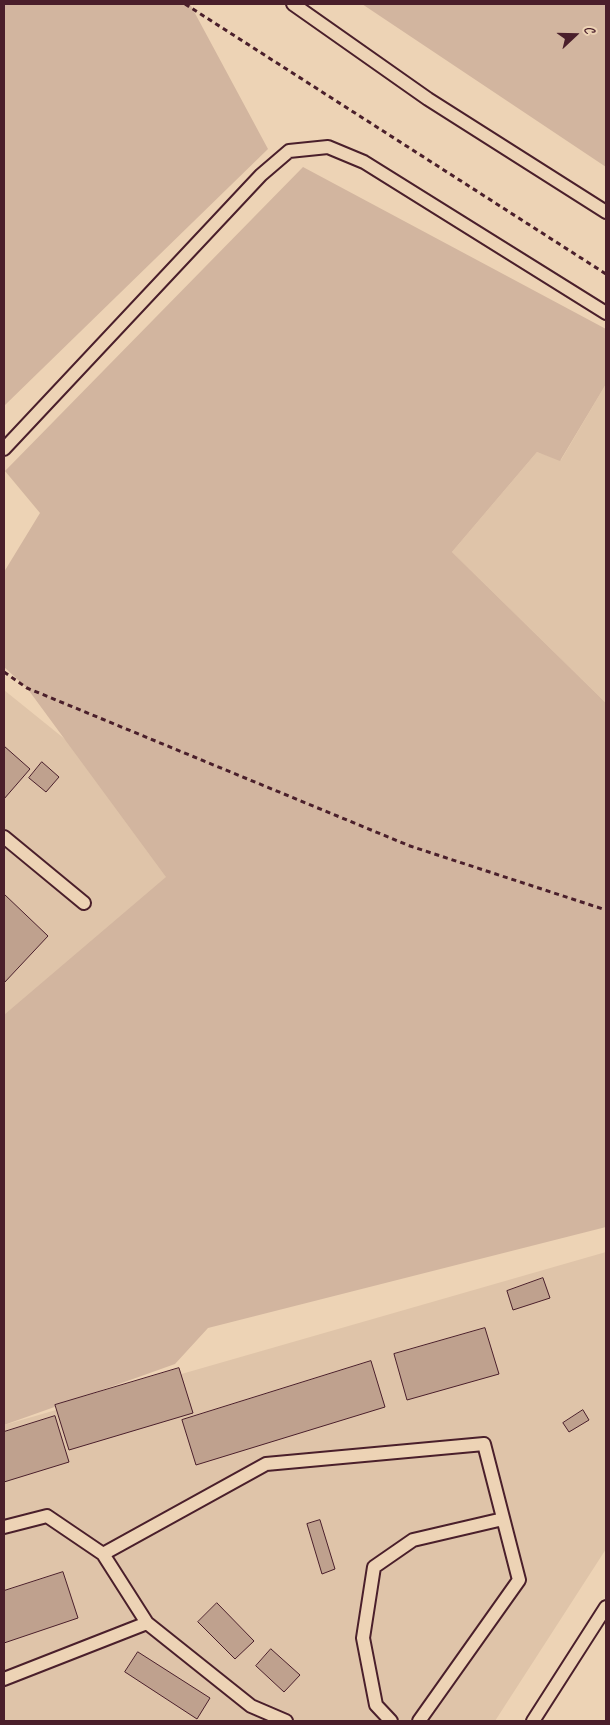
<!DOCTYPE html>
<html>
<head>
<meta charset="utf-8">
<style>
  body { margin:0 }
  #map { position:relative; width:610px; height:1725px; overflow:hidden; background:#edd3b5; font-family:Caveat,sans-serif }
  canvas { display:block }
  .frame { position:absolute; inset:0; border:5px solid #4a1f2b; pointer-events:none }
  .north { position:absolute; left:550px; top:10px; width:50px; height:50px; -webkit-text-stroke:4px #edd3b5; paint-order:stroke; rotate:69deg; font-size:14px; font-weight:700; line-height:20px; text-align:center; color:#4a1f2b }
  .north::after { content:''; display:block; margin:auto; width:18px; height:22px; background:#4a1f2b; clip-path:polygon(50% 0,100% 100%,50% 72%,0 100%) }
</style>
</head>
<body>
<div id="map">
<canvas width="610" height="1725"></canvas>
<div class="frame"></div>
<div class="north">С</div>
</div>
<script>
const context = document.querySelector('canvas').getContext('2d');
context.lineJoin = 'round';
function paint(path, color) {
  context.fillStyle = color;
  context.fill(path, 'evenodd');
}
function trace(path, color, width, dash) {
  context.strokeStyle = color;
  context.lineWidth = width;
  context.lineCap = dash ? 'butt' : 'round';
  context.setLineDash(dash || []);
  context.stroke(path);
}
const built = new Path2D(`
  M606 384V703L452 552 537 452 561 460Z
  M4 690 211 857 4 1031Z
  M606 1252V1549L495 1721H4V1425Z`);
const green = new Path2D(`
  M4 4H190L268 149 4 406Z
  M362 4H606V167Z
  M303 167 606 329V384L560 461 537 452 452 552 606 703V1227L208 1328 175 1364 4 1425V1015L166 877 27 688 4 667V572L40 513 5 471Z`);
const building = new Path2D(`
  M4 746 30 769 4 799Z
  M42 762 59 777 46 792 29 778Z
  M4 894 48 936 4 983Z
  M543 1278 550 1298 513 1310 507 1291Z
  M485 1328 499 1374 407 1400 394 1354Z
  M371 1361 385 1407 196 1465 182 1420Z
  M179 1368 193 1413 69 1450 55 1405Z
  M583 1410 589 1420 569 1432 563 1423Z
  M55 1416 69 1462 4 1482V1432Z
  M320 1520 335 1569 322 1574 307 1524Z
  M63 1572 78 1618 4 1643V1591Z
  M217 1603 254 1641 235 1659 198 1622Z
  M271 1649 300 1675 284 1692 256 1666Z
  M138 1652 210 1698 197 1719 125 1672Z`);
const path = new Path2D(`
  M185 4 606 274
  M4 672 27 688 410 846 606 910`);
const lane = new Path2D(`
  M293 4 428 99 606 212
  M4 449 261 175 289 151 328 147 364 162 606 313
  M4 837 84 903
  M4 1527 47 1516 103 1554 147 1623 251 1706 286 1721
  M103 1554 266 1464 484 1444 519 1580 419 1721
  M4 1679 147 1623
  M391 1721 376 1705 363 1638 374 1567 413 1540 503 1519
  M533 1721 606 1607`);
paint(built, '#dfc4a9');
paint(green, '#d2b59f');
paint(building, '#bfa18e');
trace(building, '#4a1f2b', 1);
trace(lane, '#4a1f2b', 16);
trace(path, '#4a1f2b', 3, [5, 4]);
trace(lane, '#edd3b5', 12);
</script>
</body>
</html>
